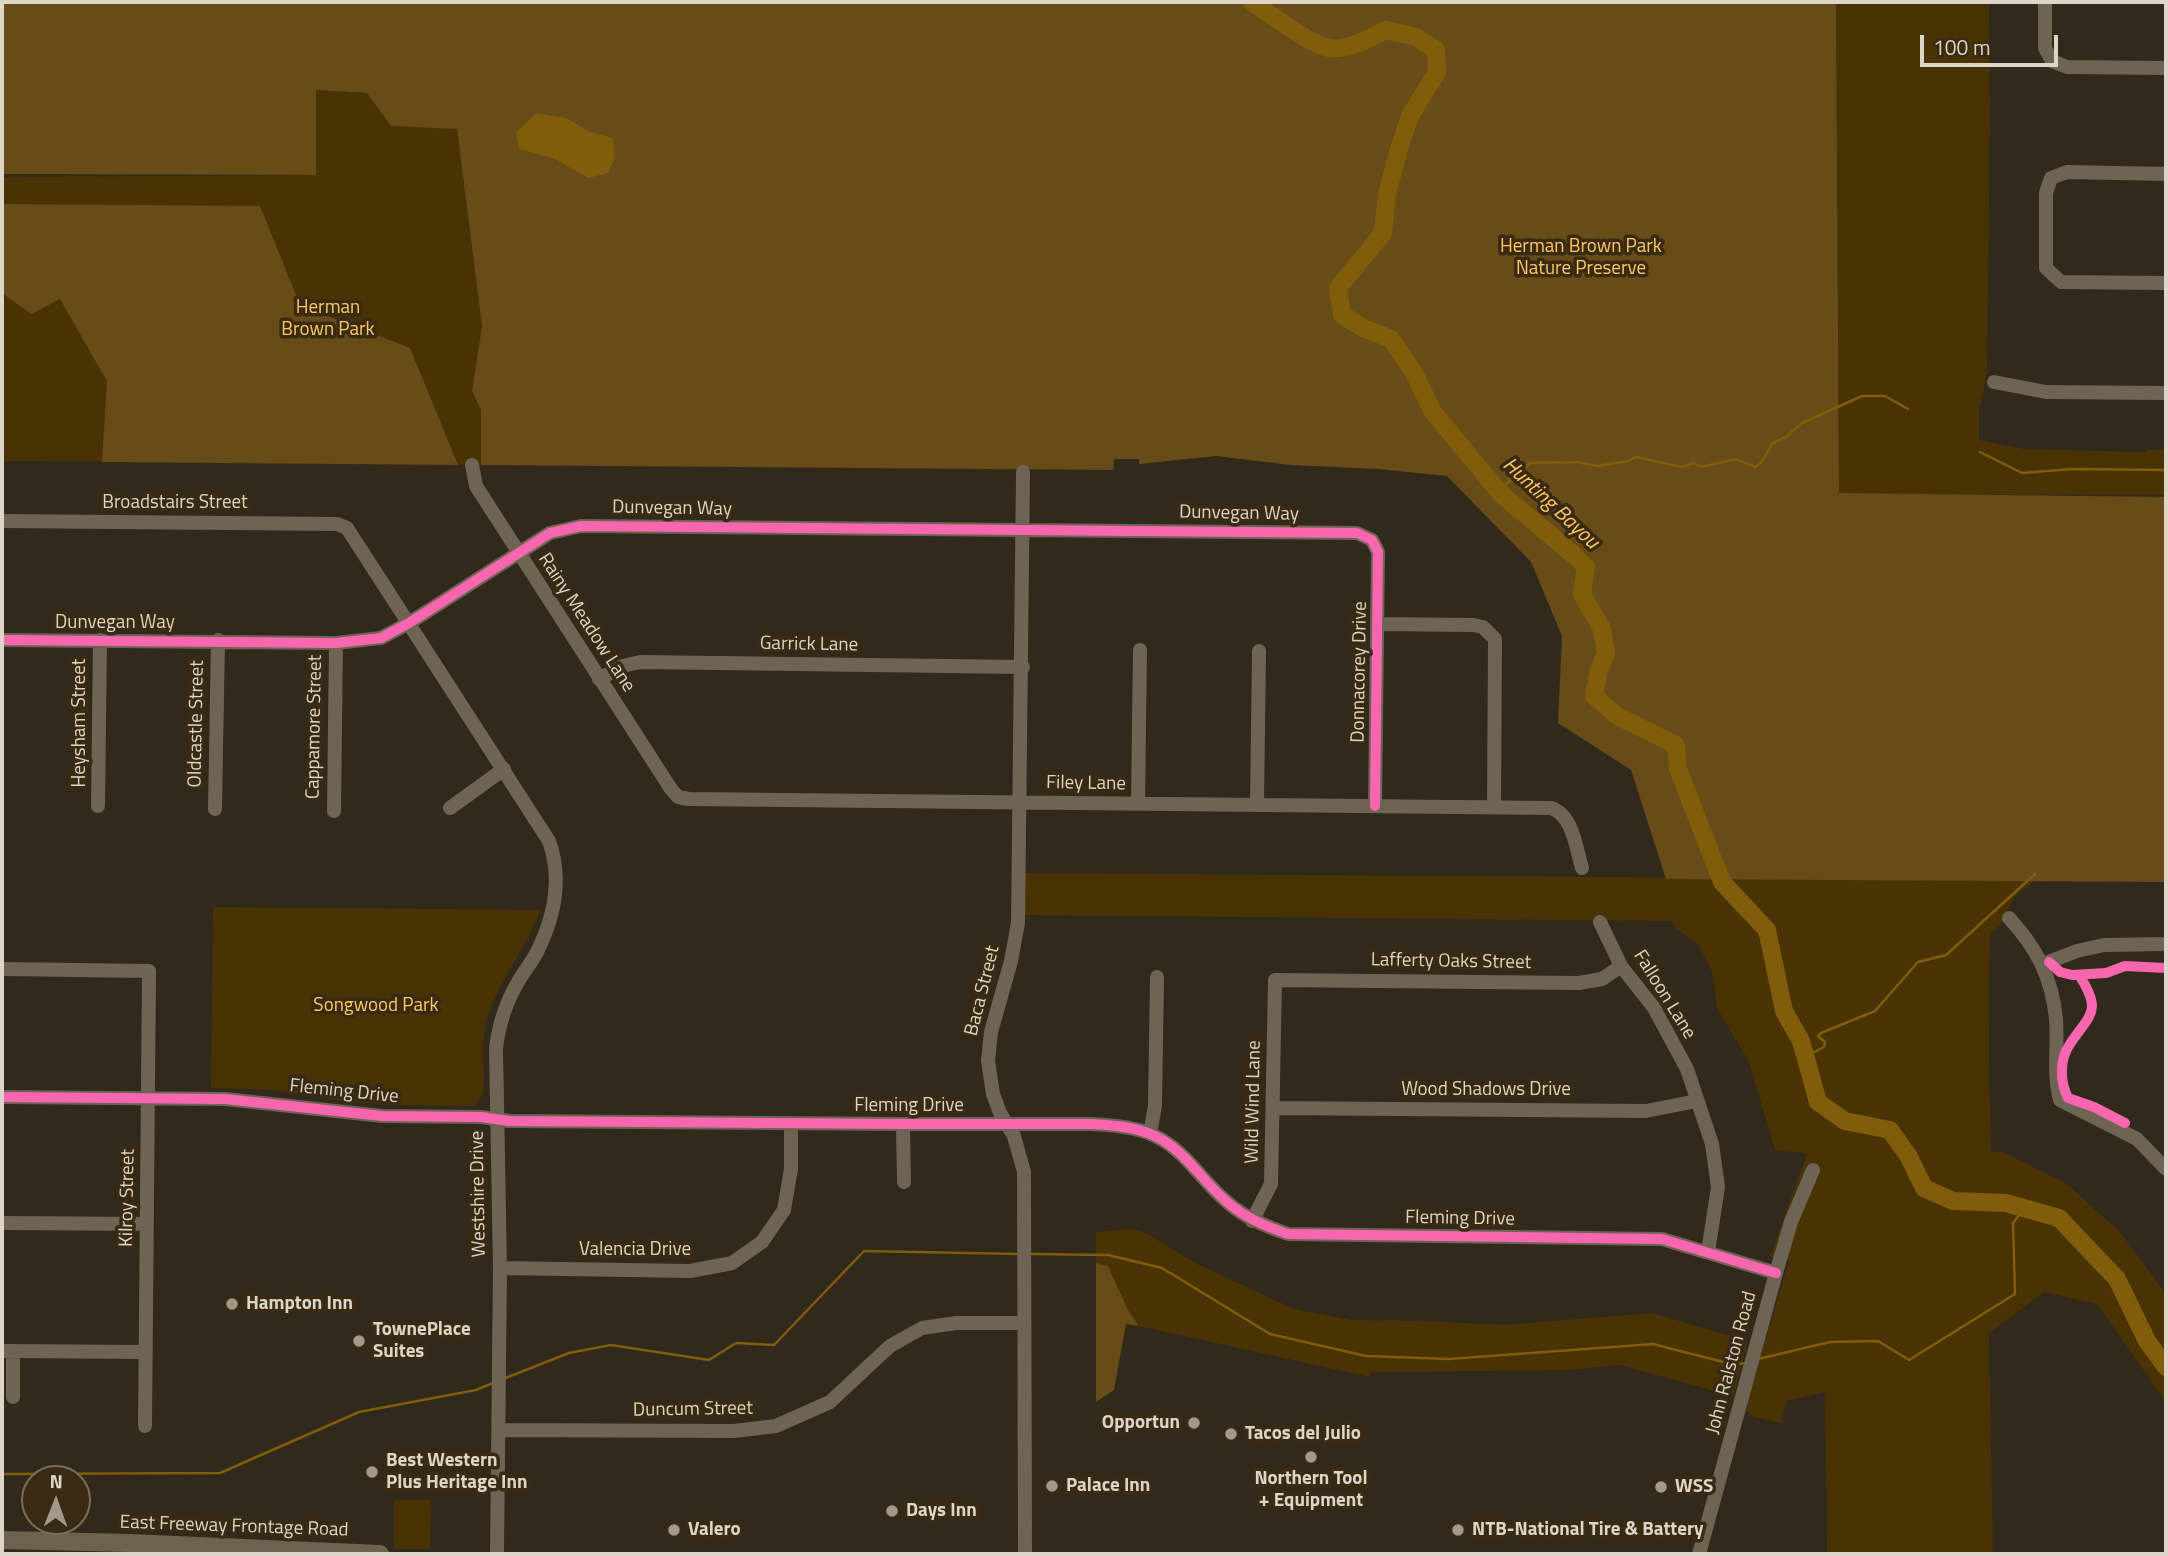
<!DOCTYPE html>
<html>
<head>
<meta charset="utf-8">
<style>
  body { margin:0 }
  #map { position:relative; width:2168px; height:1556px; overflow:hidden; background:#31291b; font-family:"Titillium Web",sans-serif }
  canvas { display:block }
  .frame { position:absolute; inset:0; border:4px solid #ddd5c7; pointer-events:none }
  .north { position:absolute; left:21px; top:1465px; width:70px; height:70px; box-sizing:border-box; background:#392b13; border:2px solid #7b6f5b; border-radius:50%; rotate:1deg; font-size:19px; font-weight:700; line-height:28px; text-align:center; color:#ddd5c7 }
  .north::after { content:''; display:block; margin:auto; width:24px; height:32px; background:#a1998b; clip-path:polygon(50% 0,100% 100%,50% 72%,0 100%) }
  .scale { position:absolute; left:1920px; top:35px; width:138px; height:32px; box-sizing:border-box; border:4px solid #ddd5c7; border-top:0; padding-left:9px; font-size:21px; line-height:24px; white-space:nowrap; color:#ddd5c7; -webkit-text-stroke:5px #392b13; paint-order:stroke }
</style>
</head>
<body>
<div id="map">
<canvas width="2168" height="1556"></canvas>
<div class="frame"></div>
<div class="north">N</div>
<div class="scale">100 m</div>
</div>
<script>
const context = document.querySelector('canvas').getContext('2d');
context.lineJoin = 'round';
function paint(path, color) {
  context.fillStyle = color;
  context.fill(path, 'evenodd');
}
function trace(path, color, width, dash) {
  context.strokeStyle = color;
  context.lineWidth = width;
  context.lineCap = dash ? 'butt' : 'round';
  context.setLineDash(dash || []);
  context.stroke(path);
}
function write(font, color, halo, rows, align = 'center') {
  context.font = font + ' "Titillium Web",sans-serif';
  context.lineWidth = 7;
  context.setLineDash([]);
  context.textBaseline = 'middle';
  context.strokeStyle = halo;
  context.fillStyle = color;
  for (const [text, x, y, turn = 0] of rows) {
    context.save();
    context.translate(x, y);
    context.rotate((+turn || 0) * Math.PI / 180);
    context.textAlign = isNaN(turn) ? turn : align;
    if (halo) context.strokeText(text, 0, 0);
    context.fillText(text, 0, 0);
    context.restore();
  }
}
const green = new Path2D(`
  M1836 2H1989L1990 119 1987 374 1979 411V440L2024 449 2146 452 2147 450H2166V495L1839 494Z
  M315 90 367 93 391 126 457 128 482 326 472 391 481 410V465L2 461V177L315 175Z
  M1025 873 2036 880 2014 897 2001 925 1990 934 1989 1052 1991 1151 2003 1152 2067 1184 2121 1233 2166 1294V1402L2097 1304 2044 1292 1989 1333 1993 1554H1827L1825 1392 1787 1401 1781 1423 1754 1417 1747 1411V1402L1789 1261 1770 1257 1807 1154 1775 1150 1749 1062 1717 1008 1712 971 1698 944 1676 929 1672 921 1025 915Z
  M213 907 540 910C526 950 497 982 486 1022 480 1046 486 1069 483 1092 482 1097 478 1101 474 1106L389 1105 341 1101 273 1090 211 1088Z
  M1133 1229 1146 1233 1195 1263 1294 1309 1351 1320 1426 1321 1504 1325 1652 1313 1748 1341 1733 1396 1620 1365 1568 1370 1372 1372 1370 1377 1139 1326 1128 1310 1108 1267 1096 1263V1232Z
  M398 1500H431L430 1549H394V1501Z`);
const forest = new Path2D(`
  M2 2H1836L1839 493 2166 497V882L1666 879 1631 770 1558 723 1562 636 1531 562 1447 476 1378 469 1291 465 1216 456 1139 464V459H1114L1113 470 481 465V410L472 391 482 326 457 129 391 126 367 93 316 90V175L2 174Z
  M2 204 260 206 300 305 410 348 458 465 102 462 107 381 60 299 31 314 2 293Z
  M1096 1263 1108 1266 1128 1310 1139 1326 1126 1324 1114 1390 1096 1402Z`);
const water = new Path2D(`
  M536 113 566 118 590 132 613 138 615 158 608 173 588 178 553 158 519 149 516 133Z`);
const stream = new Path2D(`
  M1980 452 2022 473 2072 469 2166 470
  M1500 493 1506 484 1530 463 1576 462 1598 466 1628 461 1636 457 1682 467 1694 463 1701 467 1736 459 1755 467 1761 463 1773 443 1786 437 1802 423 1862 396H1885L1908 409
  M1805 1057 1824 1047 1825 1042 1818 1036 1821 1033 1875 1011 1918 962 1946 955 2035 874
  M1029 1254 1108 1255 1162 1268 1270 1334 1366 1356 1449 1359 1653 1344 1735 1365 1745 1363
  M1758 1359 1830 1342 1878 1341 1909 1360 2015 1294 2013 1223 2025 1208
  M503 1379 569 1353 611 1345 709 1360 736 1343 774 1345 864 1251 1018 1254
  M2 1474 220 1473 359 1412 476 1390 493 1383`);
const river = new Path2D(`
  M1252 2C1269 13 1312 46 1329 48 1349 51 1369 38 1386 30L1416 37 1436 50 1437 72 1410 116 1399 149 1387 194 1383 233 1338 288 1342 315 1363 328 1391 339 1413 371 1433 412 1500 493 1574 555 1586 567 1582 594 1602 629 1606 653 1598 673 1594 696 1617 716 1676 745 1678 769 1722 882 1767 930 1784 1011 1801 1041 1818 1102 1845 1121 1890 1130 1909 1157 1924 1188 1953 1201 2006 1203 2059 1218 2117 1279 2147 1341 2166 1367`);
const minor = new Path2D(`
  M2045 2V48L2052 61 2067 67 2166 68
  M2166 174 2067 172 2051 178 2046 193V268L2061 282 2166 283
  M1994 382 2046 392 2166 393
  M472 465 476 486 671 789 678 797 689 799 1551 808C1573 815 1576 848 1582 868
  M1023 472 1018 923 1011 961 991 1032 988 1061 993 1094 1000 1113 1014 1136 1024 1172 1025 1554
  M2 521 337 524 347 528 549 841C562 877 555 915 538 950 533 961 524 971 518 982 506 1002 499 1024 496 1048L500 1268 497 1554
  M1378 624 1473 625 1483 627 1495 639 1494 807
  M2 640 336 643 381 638 409 623 550 533 581 526 1357 533 1372 540 1378 552 1375 806
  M599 679 623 666 640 662 1023 667
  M1138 803 1140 650
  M1257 804 1259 651
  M98 806 100 640
  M450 808 504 769
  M215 809 218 640
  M334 811 336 643
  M2009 918C2037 948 2052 978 2056 1019 2058 1046 2053 1074 2060 1100L2137 1139 2166 1169
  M1600 922 1621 966 1654 1008 1687 1069 1712 1144 1718 1187 1708 1252
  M2043 964 2077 951 2104 945 2166 944
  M2 969 149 971 145 1426
  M2 1097 225 1099 382 1116 481 1117 509 1121 903 1124H1089C1108 1125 1129 1126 1148 1133 1183 1146 1199 1178 1226 1201 1245 1218 1265 1226 1288 1234L1662 1239 1776 1273
  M1273 1108 1646 1111 1697 1101
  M903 1124 904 1182
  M1150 1134 1155 1106 1157 977
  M1252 1221 1271 1184 1275 980 1579 983 1602 979 1621 966
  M2 1223 147 1224
  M500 1268 690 1271 732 1263 762 1242 784 1210 791 1169V1123
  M2 1351 145 1352
  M13 1397V1351
  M499 1430 734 1431 776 1426 830 1402 890 1346 922 1328 956 1323H1024
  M1699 1554 1776 1273 1791 1222 1813 1170`);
const major = new Path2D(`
  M2 1540 131 1543 380 1554`);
const cycleway = new Path2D(`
  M2 640 336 643 381 638 409 623 550 533 581 526 1357 533 1372 540 1378 552 1375 806
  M2049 962 2060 972 2072 975 2106 973 2125 966 2166 968
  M2079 975C2103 1012 2090 1014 2070 1044 2059 1060 2060 1082 2068 1098L2094 1107 2125 1123
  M2 1097 225 1099 382 1116 481 1117 509 1121 903 1124H1089C1108 1125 1129 1126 1148 1133 1183 1146 1199 1178 1226 1201 1245 1218 1265 1226 1288 1234L1662 1239 1776 1273`);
const markers = [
  [232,1304,7,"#a1998b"],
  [359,1341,7,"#a1998b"],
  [1194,1423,7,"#a1998b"],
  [1231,1434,7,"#a1998b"],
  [1311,1457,7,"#a1998b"],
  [372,1472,7,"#a1998b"],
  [1052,1486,7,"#a1998b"],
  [1661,1487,7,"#a1998b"],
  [892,1511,7,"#a1998b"],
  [674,1530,7,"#a1998b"],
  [1458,1530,7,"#a1998b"]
];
const parkNames = [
  ["Herman Brown Park",1581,247],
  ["Nature Preserve",1581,269],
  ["Herman",328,308],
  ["Brown Park",328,330],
  ["Songwood Park",376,1006]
];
const streetNames = [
  ["Broadstairs Street",175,503],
  ["Dunvegan Way",672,509,1],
  ["Dunvegan Way",1239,514,1],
  ["Dunvegan Way",115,623],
  ["Rainy Meadow Lane",586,623,57],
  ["Garrick Lane",809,645,1],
  ["Donnacorey Drive",1360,672,-89],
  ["Heysham Street",80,723,-90],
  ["Oldcastle Street",197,724,-89],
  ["Cappamore Street",315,727,-89],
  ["Filey Lane",1086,784,1],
  ["Lafferty Oaks Street",1451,962,1],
  ["Baca Street",983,991,-76],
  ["Falloon Lane",1664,995,58],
  ["Wood Shadows Drive",1486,1090],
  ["Fleming Drive",344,1092,6],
  ["Wild Wind Lane",1254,1102,-89],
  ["Fleming Drive",909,1106],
  ["Westshire Drive",479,1194,-91],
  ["Kilroy Street",128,1198,-89],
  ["Fleming Drive",1460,1219,1],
  ["Valencia Drive",635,1250],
  ["John Ralston Road",1732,1363,-75],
  ["Duncum Street",693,1410,-1],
  ["East Freeway Frontage Road",234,1527,2]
];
const poiNames = [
  ["Hampton Inn",246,1304],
  ["TownePlace",373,1330],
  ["Suites",373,1352],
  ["Opportun",1180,1423,"right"],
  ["Tacos del Julio",1245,1434],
  ["Best Western",386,1461],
  ["Plus Heritage Inn",386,1483],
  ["Northern Tool",1311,1479,"center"],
  ["+ Equipment",1311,1501,"center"],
  ["Palace Inn",1066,1486],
  ["WSS",1675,1487],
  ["Days Inn",906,1511],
  ["Valero",688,1530],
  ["NTB-National Tire & Battery",1472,1530]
];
const waterNames = [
  ["Hunting Bayou",1550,504,43]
];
paint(green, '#493305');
paint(forest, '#674c17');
paint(water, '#815d0b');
trace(stream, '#815d0b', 2.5);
trace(river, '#815d0b', 18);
trace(minor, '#6d6454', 14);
trace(major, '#6d624d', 18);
trace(cycleway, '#f766af', 10);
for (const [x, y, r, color] of markers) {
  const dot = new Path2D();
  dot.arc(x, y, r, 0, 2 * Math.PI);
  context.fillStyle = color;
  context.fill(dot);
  trace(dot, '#392b13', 2.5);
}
write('19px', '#ffc760', '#392b13', parkNames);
write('19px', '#ddd5c7', '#392b13', streetNames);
write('bold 19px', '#ddd5c7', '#392b13', poiNames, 'left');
write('italic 21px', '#fdc55e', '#392b13', waterNames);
</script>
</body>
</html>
